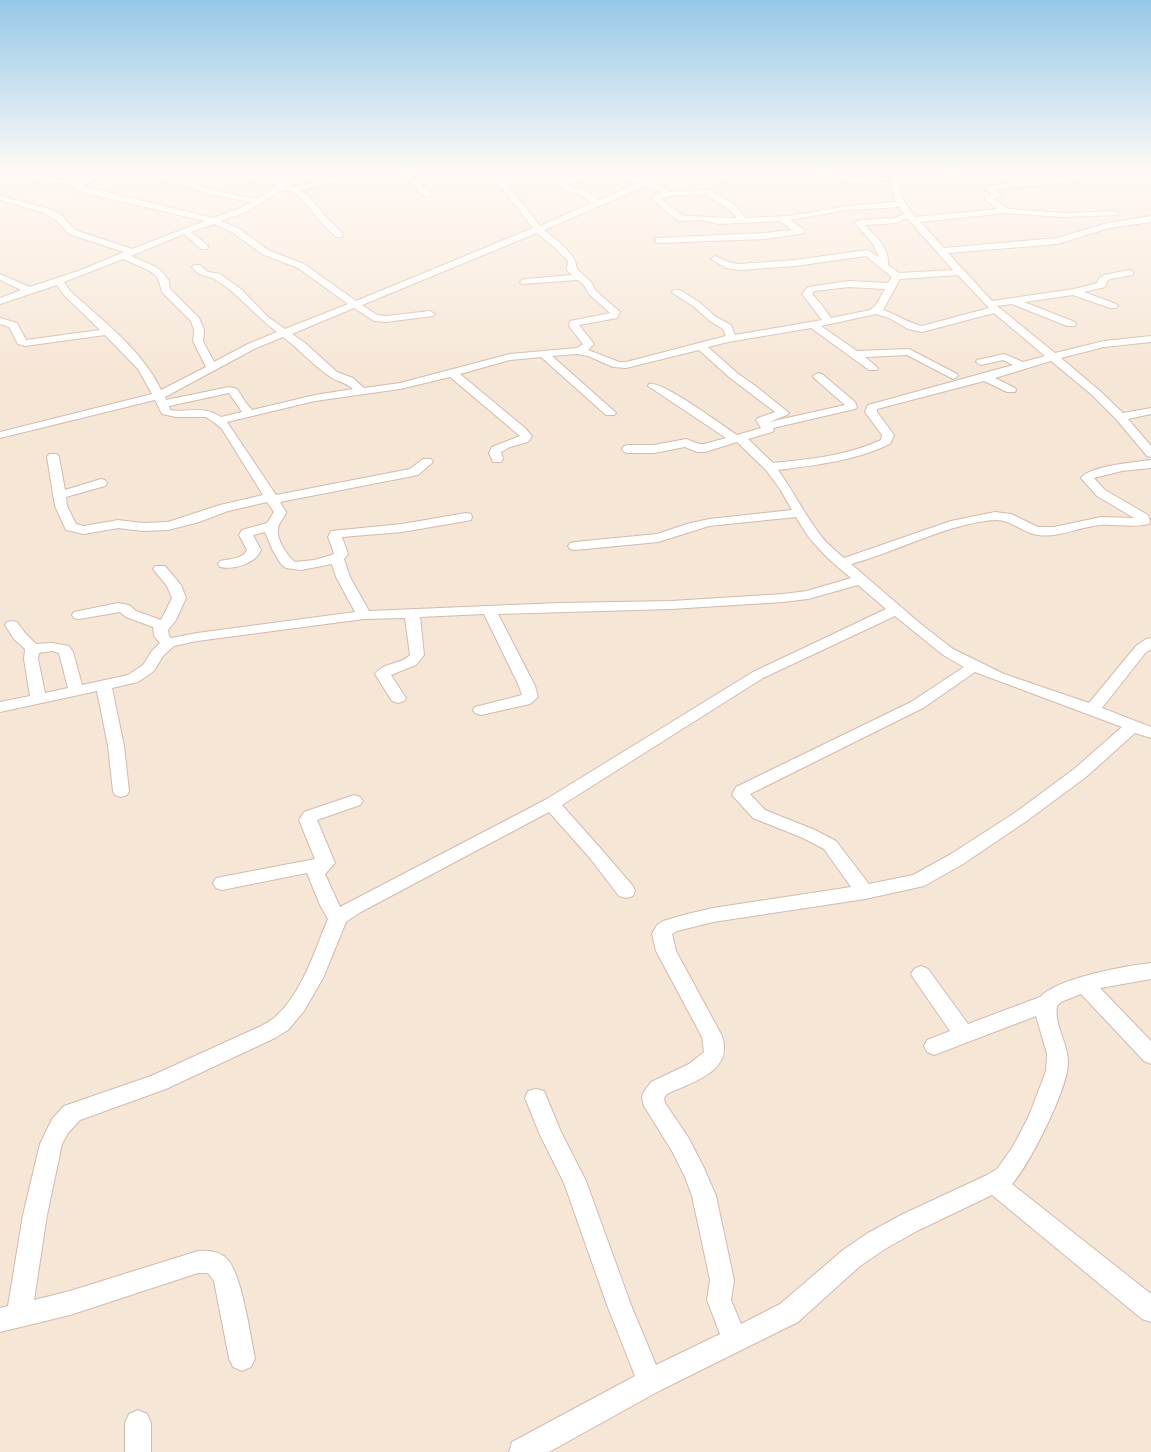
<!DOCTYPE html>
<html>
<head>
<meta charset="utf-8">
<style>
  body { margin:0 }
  canvas { display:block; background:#fef4e9 }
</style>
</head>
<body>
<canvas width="1151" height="1452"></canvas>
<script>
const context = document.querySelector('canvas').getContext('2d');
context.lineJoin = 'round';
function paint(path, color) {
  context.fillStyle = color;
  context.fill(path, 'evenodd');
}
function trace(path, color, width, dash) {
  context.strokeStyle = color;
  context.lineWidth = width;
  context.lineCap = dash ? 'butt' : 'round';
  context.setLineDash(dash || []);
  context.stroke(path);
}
const residential = new Path2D(`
  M0 170H1151V1452H0Z`);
const minor = new Path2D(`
  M104 170H114L82 186 213 218 238 209 251 202 224 197 159 180V176L168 170H177L168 177 225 193 257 199 275 188 277 185 213 172 209 170H224L280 181 288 170H296L284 187H295L369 170H382L381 172 300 190 309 196 324 215 342 233 343 235 342 237H336L318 219 303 200 291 191H281L244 213 221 221 238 228 268 250 304 264 356 301 533 228 488 170H496L540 226 592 203 579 194 565 191 559 184 561 179 578 176 569 170H610L644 180 658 170H667L653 181 670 192 710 190 736 206 745 218 788 216 848 206 896 202 891 181 850 182 829 174 820 175 803 173 780 175 763 172 762 170H841L838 172 851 178 890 177 888 170H896L902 198 915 217 998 209 985 200 986 196 992 194 984 188 988 186 1019 182H1038L1096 173 1093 170H1102L1106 174 1102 176 1038 186H1019L995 189 1002 195 993 199 1009 209 1065 213 1114 211 1118 213 1117 215 1065 217 1005 213 920 222 944 248 1057 238 1108 223 1151 216V222L1109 228 1058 244 948 253 992 301 1074 289 1097 283 1099 278 1104 275 1129 270 1132 271 1134 273 1132 275 1110 279 1107 281 1105 287 1084 292 1116 304 1118 306 1116 308H1110L1073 295 1024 302 1075 322 1076 324 1075 326H1067L1012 304 997 306 1055 353 1104 341 1151 336V342L1104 347 1061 358 1100 391 1123 413 1151 408V414L1128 419 1151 446V457L1147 456 1116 419 1092 395 1051 361 995 378 1015 388 1016 390 1015 392H1007L984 381 877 409V412L894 435 890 444C854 461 817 465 778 470 792 489 802 510 816 529 823 540 833 549 844 558L951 521 995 512 1011 514 1038 527H1054L1101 517 1134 518 1097 496 1081 478C1089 466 1136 462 1151 460V468L1122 471 1094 478 1105 490 1148 515 1150 521 1149 524C1132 528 1117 524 1100 525 1079 527 1059 538 1038 535 1023 533 1010 519 995 520 948 523 897 552 851 564L922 625 953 649 1004 674 1089 703 1136 646 1146 639 1151 638V649L1146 652 1102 708 1151 727V738L1135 733 1086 777 1028 820 963 864 924 886 865 899 713 922 677 931 672 934 676 951 722 1036C734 1072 692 1082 667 1094L664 1098 665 1103 688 1137 704 1168 716 1196 734 1280 731 1300 741 1324 780 1304 843 1250 868 1233 901 1215 987 1175 997 1169 1012 1148 1028 1118 1046 1071 1047 1054 1036 1016 934 1055 927 1052 924 1046 927 1040 950 1031 914 979 911 974 914 969 921 966 928 969 968 1024 1040 997C1058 978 1124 966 1151 963V979L1100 988 1151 1041V1064L1144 1061 1081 994 1061 1002 1057 1006C1054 1025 1067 1041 1068 1060 1070 1085 1030 1164 1012 1184L1151 1294V1322L1142 1319 992 1195 917 1231 885 1249 860 1266 798 1322 659 1391 549 1452H509L512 1442 635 1376 607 1305 564 1183 540 1135 525 1098 528 1091 536 1089 544 1091 561 1132 586 1181 631 1305 656 1365 720 1334 707 1300 710 1280 692 1196 685 1177 672 1151 644 1106 642 1098 643 1093 651 1082 689 1064 704 1052 702 1037 656 951 652 934 657 925 663 921 687 914 713 908 851 887 824 849 803 838 753 818 732 795 736 787 911 702 964 667 943 655 895 616 763 678 562 805 601 849 633 886 635 891 633 896 626 898 619 896 589 857 549 812 359 913 346 922 323 978 304 1011 288 1030 275 1038 166 1089 80 1120 68 1133 62 1144 47 1215 34 1300 70 1291 198 1251C208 1250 220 1251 227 1259 242 1274 250 1335 255 1358L251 1367 242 1371 233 1367 229 1358 214 1281 208 1273H198L70 1315 0 1332V1308L8 1306 23 1215 40 1144 52 1119 64 1106 151 1076 261 1026C265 1024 270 1021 274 1018 302 994 314 952 328 919L320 905 307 873 222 890 216 888 213 883 216 878 315 859 299 820 304 812 354 795 360 797 363 801 360 805 317 820 335 863 325 874 340 907 545 800 753 672 886 609 858 585 808 599 783 602 671 609 498 614 535 686 538 697 530 704 481 715 475 713 473 710 475 707 522 695 519 686 484 614 420 617 424 655 416 665 391 675 406 698 404 701 398 703 392 701 375 674C384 662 400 665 410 655L405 618 364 619 197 641 174 646 163 656 154 671 138 682 112 688 124 746 129 791 127 795 121 797 115 795 113 791 108 746 97 691 0 712V702L30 696 24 659 25 649 14 639 5 625 7 622 12 621 17 622 25 633 36 644 52 643 69 646 73 652 82 685 128 675 143 665 152 651 160 643 154 636 153 627 126 617 120 612 79 619 74 618 72 615 74 612 118 603 129 605 136 611 161 620 172 598 167 586 153 569 155 566H165L181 585 186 598 176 620 168 630 169 636 171 638 197 633 355 612 336 577 332 564 301 570 286 568 281 564 273 551 265 532 253 535 261 550C255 564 234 570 220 567L218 564 220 561C229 559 243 559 247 550L239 535 242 530 267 523 274 512 267 502 228 511 199 522 168 530 143 531 118 528 84 534 66 530 55 506 47 457 49 454H57L59 457 65 490 101 479 105 480 107 483 105 486 66 497 67 506 76 524 84 526 118 520 143 523 168 522 220 505 263 495 222 429 215 423 206 417H176L162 414 155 400 0 438V432L152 394 138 369 105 335 25 346 18 344 9 327 0 324V318L17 323 26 340 100 330 64 295 57 285 0 304V298L21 290 0 280V274L30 287 81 270 124 252 69 234 56 220 44 213 0 200V196L50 209 62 216 75 230 132 249 205 221 81 192 75 189V186L23 178 19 176 23 174 79 182ZM606 173 639 183 599 200 585 190 571 187 567 184 585 179V175ZM648 185 662 193 655 195 653 199 654 201 678 221 702 220 719 224 780 221 792 230 764 233 656 238 655 240 656 242 659 243 764 239 800 234 803 233 804 231 803 229 790 220 848 210 899 207 904 214 895 218 859 220 855 223 873 244 879 257 867 250 795 260 740 264 731 263 715 256 711 259 726 268 740 270 795 266 866 256 892 277 888 283 849 281 808 287 802 294 822 320 735 335 731 325 716 317 699 302 680 290H674L672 292 674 294 693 306 710 321 723 329 726 336 626 362H619L588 350 594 344 579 325 617 318 620 312 596 291 591 282 577 269C576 253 556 240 544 230ZM705 194 730 210 737 218C718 218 701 216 683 216L661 199 669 196ZM904 219H908L953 270 899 273 888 265C890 249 876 236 865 225L897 223ZM214 224 232 232 262 254 298 268 348 304 285 329 268 317 241 289 220 274 208 272 200 265H194L192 267C202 279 207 274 216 280 239 294 255 316 277 332L248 344 214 362 203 341 204 330 199 318 170 289 169 281 162 272 156 267 131 256 184 234 201 249H207L208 247 207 245 191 232ZM537 233 554 247 568 261 567 270 572 275 525 279 522 280 520 282 522 284 578 280 584 285 589 294 610 313 570 321 569 326 583 344 577 348 510 354 400 383 364 388 353 378 337 372 305 343 292 334 354 308 374 321 386 322 433 316 435 314 430 311 386 316 377 315 362 305ZM123 259 150 271 156 276 159 281 162 292 191 321 194 330 193 341 206 367 161 390C143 351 102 320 70 291L64 282ZM958 275 989 308 922 326C908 323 896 314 883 310L900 279ZM849 287 885 289 876 305 870 310 831 318 821 304 812 294 814 291ZM994 313 1045 356 1023 362 1004 354 977 360 976 362 981 365 1003 360 1013 365 868 405 865 412 882 435 881 440C846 456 810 459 773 463L748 439 772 432 774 430 773 428 855 409 857 407 855 402 822 374 818 373 813 376 814 378 845 405 769 422 787 415 789 413 757 387 737 373 708 347 728 342 811 328 869 370H877L878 368 865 357 907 355 953 379 958 376 957 374 909 349 857 351 821 326 876 314 889 318 908 329 922 332ZM283 337C299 349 313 365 329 376 337 382 344 381 353 389L315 395 252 410 246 403 237 389 229 387 166 400 165 397 256 348ZM699 350 729 377 775 412 758 418 756 420 761 428 737 435C723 426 662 380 649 384L648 386 726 438 704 444H699L686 439 654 445H628L624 446 622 449 624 452 628 453H654L685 447 697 452H705L737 442 766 470 780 489 792 510 709 519 687 524 657 534 575 542 570 543 568 546 570 549 575 550 658 542 709 526 796 517C810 543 829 560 851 578L807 591 783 594 671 601 559 603 369 611 350 577 344 559 348 554 342 537 402 532 466 521 471 520 472 517 471 514 466 513 402 524 331 531 328 537 334 553 332 555 314 560 295 562C288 557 276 539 278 529 278 523 285 518 286 512L280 502 418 475 433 462 431 459H423L410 469 276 495 227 422 315 401 400 389 450 377 520 436 492 447 489 453 493 462H501L503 459 501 452 510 447 528 442 532 436 525 428 460 374 510 360 541 357 606 415H614L616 413 614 411 552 356 577 354 588 356 613 367 626 368ZM229 393 242 412 221 417C203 405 189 413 170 410L169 406ZM52 651 59 653 68 688 45 693 38 659 39 653ZM975 672 1122 727 1074 769 1016 812 951 854 913 875 869 884 836 841 815 830 765 810 750 794 923 708Z
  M398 170H406L430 192V196H424Z
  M706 170H715L737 183 736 185H730Z
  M938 170C953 169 968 173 982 173 1003 172 1024 169 1045 170L1041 172 980 177 942 172Z
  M138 1410 147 1414 151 1423V1452H125V1423L129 1414Z`);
paint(residential, '#f6e6d6');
trace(minor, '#d2bbad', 2);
paint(minor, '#fff');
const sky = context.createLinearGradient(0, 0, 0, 373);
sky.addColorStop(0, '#96c8e8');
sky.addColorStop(0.46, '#fffaf5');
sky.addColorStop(1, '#fffaf500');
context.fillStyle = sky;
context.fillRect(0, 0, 1151, 373);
</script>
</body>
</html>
